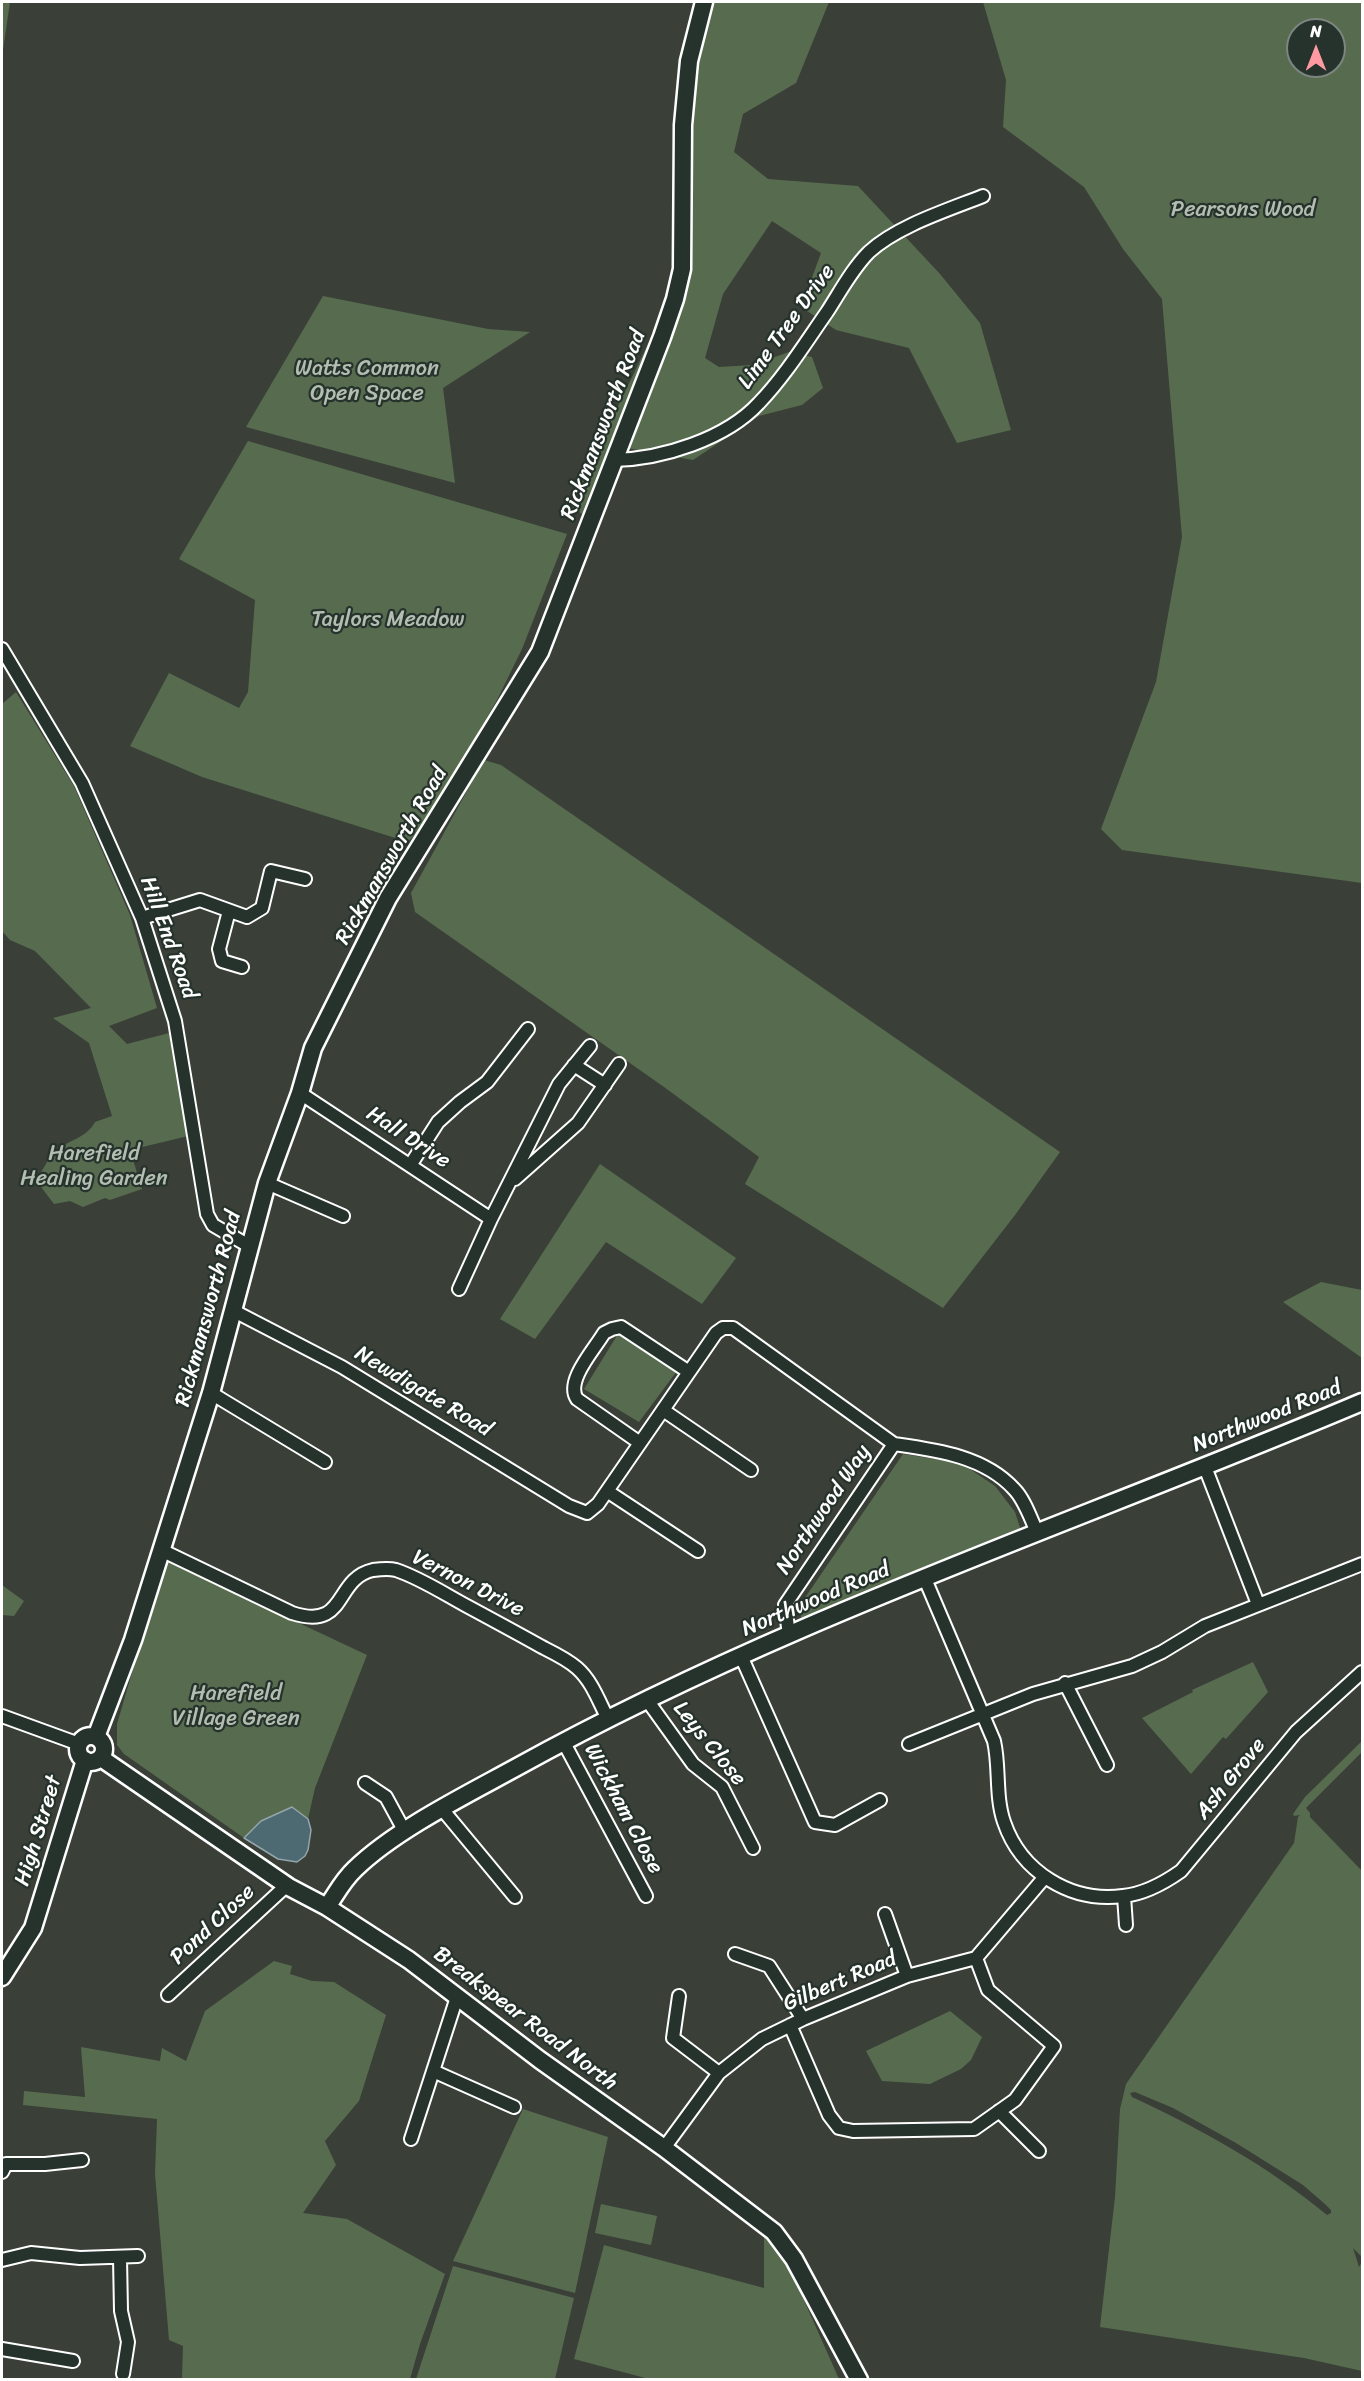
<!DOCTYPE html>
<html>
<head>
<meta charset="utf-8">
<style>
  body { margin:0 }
  #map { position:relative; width:1364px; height:2381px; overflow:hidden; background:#3a3f38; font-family:Sriracha,sans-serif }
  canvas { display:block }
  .frame { position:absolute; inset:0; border:3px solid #fff; pointer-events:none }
  .north { position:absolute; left:1286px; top:18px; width:60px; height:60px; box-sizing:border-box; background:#26332d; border:2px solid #7d8581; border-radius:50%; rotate:0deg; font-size:16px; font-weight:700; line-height:24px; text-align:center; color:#fff }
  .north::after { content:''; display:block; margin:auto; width:21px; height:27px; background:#ff9aa2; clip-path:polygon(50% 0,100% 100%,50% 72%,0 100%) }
</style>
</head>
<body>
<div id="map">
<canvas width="1364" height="2381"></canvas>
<div class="frame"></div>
<div class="north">N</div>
</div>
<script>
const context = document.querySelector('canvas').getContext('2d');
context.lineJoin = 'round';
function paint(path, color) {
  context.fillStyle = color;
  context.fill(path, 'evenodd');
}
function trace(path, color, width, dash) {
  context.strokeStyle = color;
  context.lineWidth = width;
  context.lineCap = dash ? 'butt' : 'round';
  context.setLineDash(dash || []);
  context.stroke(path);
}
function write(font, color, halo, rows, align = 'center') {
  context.font = font + ' Sriracha,sans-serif';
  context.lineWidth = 4.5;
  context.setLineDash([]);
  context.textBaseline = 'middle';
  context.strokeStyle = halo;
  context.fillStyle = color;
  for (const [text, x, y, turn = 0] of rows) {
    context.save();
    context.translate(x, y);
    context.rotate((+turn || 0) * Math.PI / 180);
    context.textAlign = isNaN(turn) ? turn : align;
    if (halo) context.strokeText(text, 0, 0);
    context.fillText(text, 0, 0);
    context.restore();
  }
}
const green = new Path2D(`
  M2 2H10L2 57Z
  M711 2H829L796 83 743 114 734 152 768 179 858 186 940 274 980 323 1011 430 957 443 909 348 836 330 801 307 821 253 772 221 723 294 705 358 719 367 752 365 789 352 812 357 823 388 802 405 759 416 693 460 627 448 594 522 570 506 684 269 686 104Z
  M983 2H1362V883L1122 850 1101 829 1156 682 1182 537 1162 299 1123 249 1084 187 1003 127 1006 80ZM1298 30H1334V66H1298Z
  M323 296 488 329 530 332 443 388 455 483 246 427Z
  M248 441 567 534 522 649 497 700 425 824 408 842 202 777 130 746 169 673 239 708 248 692 255 600 179 559Z
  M16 692 74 786 130 915 157 1008 109 1026 127 1044 169 1033 188 1136 130 1150 142 1189 110 1200 105 1198 83 1207 70 1201 54 1204 35 1179C44 1171 47 1159 54 1152 67 1140 86 1139 95 1122L112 1116 89 1043 53 1018 91 1008 35 951 10 940 2 931V704Z
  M484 760 501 765 1060 1152 1015 1215 943 1308 745 1184 759 1157 664 1087 415 912 411 893Z
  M600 1164 736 1258 702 1304 606 1242 535 1339 500 1319Z
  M1321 1282 1362 1290V1358L1283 1302Z
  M618 1334 677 1371 639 1422 584 1389Z
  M903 1454 961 1463 995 1486 1015 1512 1023 1537 804 1626 798 1608Z
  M165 1560 367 1655 315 1788 308 1819 292 1808 261 1821 244 1838 124 1754 117 1745V1724Z
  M2 1585 24 1601 14 1616 2 1615Z
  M1253 1662 1268 1692 1226 1739 1223 1737 1191 1774 1142 1718 1193 1692 1192 1690Z
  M1362 1741V1752L1306 1808 1310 1813V1817L1362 1871V2257L1353 2248 1359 2267 1362 2262V2371L1304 2358 1100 2327 1115 2197 1120 2109 1126 2084 1294 1843 1298 1817 1300 1815 1294 1816 1293 1814 1305 1797ZM1135 2092 1173 2108 1236 2143 1303 2185 1326 2205 1331 2210V2213L1327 2215C1268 2166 1201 2129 1132 2097L1130 2093Z
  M274 1961 292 1966 290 1974 312 1981 334 1982 386 2015 359 2101 325 2141 336 2165 303 2213 347 2219 445 2274 420 2344 410 2379H182L183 2346 169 2340 155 2174 157 2119 23 2105 24 2091 85 2097 81 2047 160 2061 162 2048 186 2061 205 2011Z
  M950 2011 982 2037 971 2060 961 2069 930 2084 882 2081 866 2051Z
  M523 2109 608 2137 575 2293 453 2261Z
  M601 2204 657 2216 651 2245 595 2233Z
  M764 2235 783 2253 839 2379H649L574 2359 604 2245 764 2288Z
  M453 2266 574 2298 555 2379H416Z`);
const water = new Path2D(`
  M292 1807 308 1819 311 1830 308 1850 305 1856 297 1862 278 1859 244 1838 261 1821Z`);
const street = new Path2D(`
  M614 460C662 459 726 439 759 403 785 376 806 342 827 312 840 292 852 269 869 252 897 226 948 210 983 196
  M2 649 82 783 142 918 175 1021 207 1214 213 1225 249 1246
  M229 911 219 949 222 961 242 967
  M142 918 200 900 247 917 262 908 271 871 305 879
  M574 1065 605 1085
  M300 1093 491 1219
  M411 1164 438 1122 460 1102 487 1082 528 1029
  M515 1179 578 1123 619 1064
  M267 1183 343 1216
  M459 1289 491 1219 559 1084 590 1046
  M234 1311 342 1367 569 1506 587 1513 598 1504 716 1333 723 1328H733L894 1444
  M211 1393 325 1462
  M663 1410 751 1470
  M640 1443 577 1399C565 1381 594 1350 604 1333L612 1329 621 1327 689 1372
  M1205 1467 1258 1604
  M607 1491 698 1551
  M161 1550 292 1613C348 1631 333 1579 373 1570 380 1569 389 1568 396 1570 420 1578 443 1593 465 1605 491 1619 517 1633 542 1647 554 1653 567 1659 577 1668 592 1681 599 1702 608 1719
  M925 1579 994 1741C1000 1767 995 1796 1004 1822 1021 1872 1071 1903 1123 1896 1144 1894 1164 1883 1181 1871L1296 1732 1362 1672
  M789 1635 785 1605 894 1444C936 1450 984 1456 1014 1489 1025 1500 1031 1520 1038 1534
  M741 1656 815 1822 835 1825 880 1800
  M1065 1683 1107 1765
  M647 1700 693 1764 722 1787 753 1848
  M2 1716 79 1744
  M563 1741 646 1896
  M909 1744 1033 1694 1132 1666 1162 1652 1205 1626 1362 1564
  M365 1783 386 1797 405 1832
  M442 1809 515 1897
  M1124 1896 1126 1925
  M885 1914 907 1976
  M735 1954 769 1966 803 2019
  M168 1995 286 1886
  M679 1996 673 2038 719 2073
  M790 2025 829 2115 839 2128 853 2131 974 2129 1015 2100 1054 2046 988 1990 976 1958
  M433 2071 514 2107
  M999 2111 1039 2151
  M411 2139 457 1997
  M664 2148 719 2073 762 2039 803 2019 907 1976 976 1958 1044 1878
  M2 2172 6 2164H45L82 2160
  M120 2258 121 2311 128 2342 123 2374
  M2 2260 31 2253 80 2258 138 2256
  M2 2349 73 2361`);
const secondary = new Path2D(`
  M78 1749a13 13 0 1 1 26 0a13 13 0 1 1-26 0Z
  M96 1737 133 1640 211 1393 267 1183 300 1093 313 1048 388 898 540 652 662 337 675 299 682 269 683 125 689 61 704 2
  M101 1758 289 1887 327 1907 409 1960 540 2060 664 2148 774 2232 794 2259 859 2380
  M327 1907C336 1894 343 1880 355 1869 395 1830 466 1795 517 1767 784 1619 1081 1521 1362 1402
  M2 1977 33 1928 85 1760`);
const parkNames = [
  ["Pearsons Wood",1243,210],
  ["Watts Common",367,369],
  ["Open Space",367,394],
  ["Taylors Meadow",388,620],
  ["Harefield",94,1154],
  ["Healing Garden",94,1179],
  ["Harefield",236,1694],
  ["Village Green",236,1719]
];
const streetNames = [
  ["Lime Tree Drive",787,327,-54],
  ["Rickmansworth Road",604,425,-69],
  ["Rickmansworth Road",392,856,-60],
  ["Hill End Road",168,938,70],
  ["Hall Drive",408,1138,33],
  ["Rickmansworth Road",209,1309,-75],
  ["Newdigate Road",423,1392,31],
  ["Northwood Road",1267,1417,-22],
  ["Northwood Way",824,1510,-56],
  ["Vernon Drive",468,1584,27],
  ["Northwood Road",816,1600,-23],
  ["Leys Close",709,1744,51],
  ["Ash Grove",1231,1779,-51],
  ["Wickham Close",623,1809,62],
  ["High Street",39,1831,-73],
  ["Pond Close",213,1925,-43],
  ["Gilbert Road",840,1982,-23],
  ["Breakspear Road North",525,2019,37]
];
paint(green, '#576c4f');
paint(water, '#4d6a73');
trace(water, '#94a6ab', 1.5);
trace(street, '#fff', 16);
trace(secondary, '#fff', 21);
trace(street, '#26332d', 12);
trace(secondary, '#26332d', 16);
write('22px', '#b3bdb0', '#26332d', parkNames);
write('22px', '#fff', '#26332d', streetNames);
</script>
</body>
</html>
